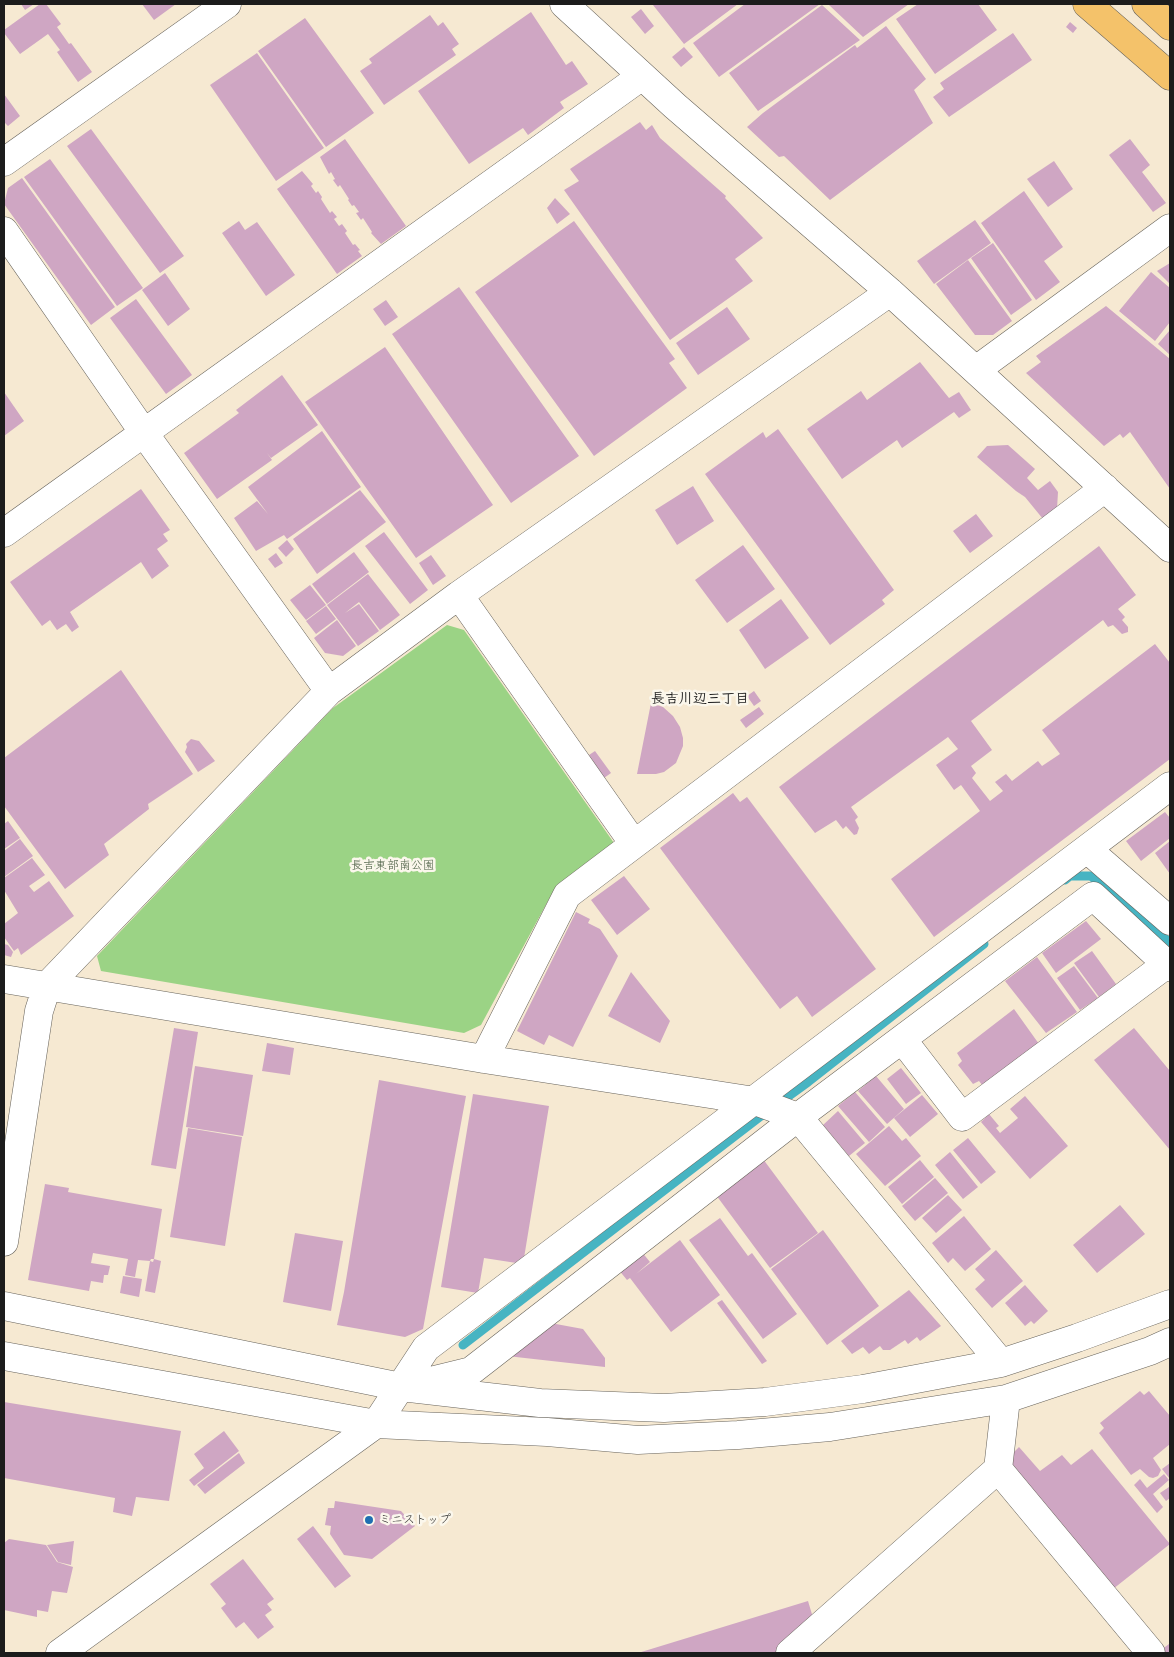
<!DOCTYPE html>
<html>
<head>
<meta charset="utf-8">
<style>
  body { margin:0 }
  #map { position:relative; width:1174px; height:1657px; overflow:hidden; background:#f6e9d2; font-family:"Shantell Sans",sans-serif }
  canvas { display:block }
  .frame { position:absolute; inset:0; border:5px solid #1c1c1c; pointer-events:none }
</style>
</head>
<body>
<div id="map">
<canvas width="1174" height="1657"></canvas>
<div class="frame"></div>
</div>
<script>
const context = document.querySelector('canvas').getContext('2d');
context.lineJoin = 'round';
function paint(path, color) {
  context.fillStyle = color;
  context.fill(path, 'evenodd');
}
function trace(path, color, width, dash) {
  context.strokeStyle = color;
  context.lineWidth = width;
  context.lineCap = dash ? 'butt' : 'round';
  context.setLineDash(dash || []);
  context.stroke(path);
}
function write(font, color, halo, rows, align = 'center') {
  context.font = font + ' "Shantell Sans","Klee One",sans-serif';
  context.lineWidth = 5;
  context.setLineDash([]);
  context.textBaseline = 'middle';
  context.strokeStyle = halo;
  context.fillStyle = color;
  for (const [text, x, y, turn = 0] of rows) {
    context.save();
    context.translate(x, y);
    context.rotate((+turn || 0) * Math.PI / 180);
    context.textAlign = isNaN(turn) ? turn : align;
    if (halo) context.strokeText(text, 0, 0);
    context.fillText(text, 0, 0);
    context.restore();
  }
}
const green = new Path2D(`
  M447 625 464 630 614 843 556 886 481 1025 464 1033 101 971 97 956 333 708Z`);
const stream = new Path2D(`
  M1065 880 1070 876H1091L1170 943
  M463 1345 761 1116 808 1082 984 944`);
const building = new Path2D(`
  M21 4H34L25 10Z
  M40 4H46L61 24 57 27 69 44 71 43 92 72 78 82 57 52 60 50 48 34 20 54 4 33V30Z
  M142 4H176L154 20Z
  M655 4H738L684 44 653 5Z
  M745 4H820L719 77 693 43Z
  M831 4H909L863 37 829 5Z
  M918 4H978L997 30 935 74 896 19Z
  M822 5 860 40 758 111 729 73Z
  M641 9 654 26 645 34 631 17Z
  M531 12 566 65 572 61 588 84 560 102 564 108 528 135 523 128 469 164 418 91Z
  M430 15 438 26 443 22 459 44 452 49 456 55 384 105 360 71 372 63 369 59Z
  M305 18 374 113 326 147 258 51Z
  M1070 22 1077 28 1073 33 1066 27Z
  M886 26 926 79 914 90 933 123 830 200 784 156 779 157 747 127 763 113 855 45 857 48Z
  M1013 33 1032 60 949 117 933 97 944 89 940 83Z
  M684 47 693 57 681 67 672 57Z
  M257 53 324 148 276 181 210 85Z
  M4 94 20 116 8 126 5 123 4 124Z
  M640 122 646 130 652 125 660 138 726 196 725 198 763 238 735 259 753 281 670 340 564 190 579 181 570 169Z
  M91 129 184 256 160 273 67 146Z
  M345 139 406 226 381 244 371 233 372 232 363 218 361 220 356 213 359 212 354 205 352 206 348 200 349 199 340 185 338 187 333 180 335 179 331 172 329 174 320 157Z
  M1130 139 1150 165 1142 172 1166 203 1153 212 1109 155Z
  M50 159 143 288 117 306 24 177Z
  M1054 161 1073 189 1048 207 1027 179Z
  M302 171 313 184 311 186 316 193 318 191 322 197 321 199 330 213 332 211 337 217 334 219 339 226 342 224 347 231 345 233 353 245 355 244 360 250 358 251 362 256 337 274 277 189Z
  M22 178 115 307 91 325 4 204 8 188Z
  M1024 191 1063 247 1044 261 1060 282 1036 300 981 223Z
  M555 198 570 214 557 224 547 208Z
  M975 220 991 243 934 284 917 261Z
  M239 221 245 230 257 222 295 275 266 296 222 233Z
  M574 221 675 359 669 363 687 388 594 456 475 292Z
  M993 243 1032 300 1011 315 971 258Z
  M968 260 1012 321 993 335H975L936 284Z
  M1170 263V284L1157 271Z
  M1151 272 1170 288V322L1155 341 1119 311Z
  M165 273 190 309 168 326 142 290Z
  M459 287 579 456 511 503 392 334Z
  M136 299 192 375 166 394 110 318Z
  M386 300 398 317 385 326 373 309Z
  M1106 306 1170 359V489L1130 432 1123 438 1120 434 1104 446 1026 373 1041 362 1036 356Z
  M727 307 750 339 698 375 676 343Z
  M1170 330V355L1158 344Z
  M385 347 493 505 416 558 305 402Z
  M920 362 949 398 959 392 971 410 959 418 954 412 902 448 897 440 842 479 807 429 861 391 867 400Z
  M282 375 318 425 271 458 267 453 272 460 217 499 184 453 239 413 236 410Z
  M4 392 24 421 4 436Z
  M778 429 894 590 882 600 885 604 830 645 705 474 763 432 766 438Z
  M322 431 361 487 287 539 284 535 256 551 234 518 257 501 268 514 248 487Z
  M1008 445 1035 469 1027 478 1038 490 1050 481 1058 492 1057 509 1043 519 1025 497 1016 491 977 457 987 446Z
  M693 486 714 521 677 545 655 510Z
  M141 489 170 530 163 534 168 541 157 549 169 566 152 579 141 562 70 612 79 627 72 632 66 624 57 630 50 620 42 626 10 582Z
  M360 490 386 522 317 574 293 539Z
  M976 514 993 536 970 553 953 531Z
  M384 532 428 590 410 604 365 546Z
  M287 540 294 549 286 557 278 548Z
  M743 545 775 589 727 623 695 580Z
  M1099 546 1136 595 1118 609 1125 617 1122 620 1128 627V632L1122 634 1113 625 1108 627 1103 620 971 721 992 750 971 766 976 773 972 778 990 801 1003 791 995 782 1006 774 1012 781 1038 761 1042 766 1060 754 1042 730 1155 644 1170 663V759L934 937 891 879 980 811 961 785 954 790 936 765 958 749 948 737 851 807 858 817 855 820 859 828 857 834 854 835 846 826 843 829 836 820 815 833 779 787Z
  M354 552 369 572 327 604 312 584Z
  M276 553 283 563 275 568 268 559Z
  M431 555 446 576 433 585 419 563Z
  M368 574 400 615 380 630 359 602 345 613 359 604 379 631 358 646 327 605Z
  M310 585 326 605 306 620 290 600Z
  M781 599 809 638 765 669 739 630Z
  M326 606 336 619 316 634 306 621Z
  M337 620 356 646 343 656 325 653 314 638Z
  M121 670 193 774 148 804 149 809 104 844 109 855 65 889 4 806V758Z
  M754 691 761 701 754 706 747 696Z
  M651 703 663 707 673 716 680 727 683 738V746L676 763 664 772 656 774H637Z
  M759 707 764 714 746 728 740 720Z
  M191 739 199 741 215 761 198 772 185 752 187 747 186 744Z
  M595 751 611 773 604 778 589 755Z
  M733 793 740 802 747 797 876 969 812 1017 797 996 780 1009 660 848Z
  M1165 812 1170 818V838L1141 861 1126 841Z
  M8 821 20 838 4 849V824Z
  M20 839 33 856 4 877V851Z
  M1170 841V874L1155 853Z
  M32 858 45 875 29 886 34 892 49 881 74 916 21 955 18 948 14 951 4 937V924L18 913 4 890V878Z
  M624 876 650 909 617 935 591 900Z
  M576 912 590 919 588 923 600 929 618 956 573 1047 549 1035 544 1045 517 1031Z
  M1086 921 1101 939 1056 973 1042 953Z
  M4 944 8 945 13 952 11 957 4 955Z
  M1092 951 1116 984 1099 997 1074 963Z
  M1037 957 1077 1012 1046 1033 1005 981Z
  M1074 966 1098 998 1080 1010 1057 978Z
  M631 972 670 1021 660 1043 608 1016Z
  M1014 1009 1039 1044 983 1086 979 1081 973 1084 958 1065 962 1061 957 1053Z
  M174 1028 198 1032 176 1169 151 1165Z
  M1134 1028 1170 1071V1150L1094 1060Z
  M267 1043 294 1048 290 1075 262 1071Z
  M195 1066 253 1075 243 1136 186 1127Z
  M901 1068 921 1093 906 1104 887 1079Z
  M876 1076 904 1109 887 1124 858 1091Z
  M379 1080 466 1096 423 1329 405 1337 337 1325 344 1292Z
  M855 1092 885 1127 869 1142 838 1106Z
  M473 1094 549 1106 523 1264 484 1258 478 1293 441 1287Z
  M922 1095 938 1114 910 1137 894 1118Z
  M1025 1096 1068 1146 1030 1179 981 1122 989 1114 999 1126 996 1128 1000 1133 1018 1118 1010 1109Z
  M838 1111 865 1143 849 1156 823 1125Z
  M889 1126 902 1141 906 1138 921 1156 885 1186 856 1154Z
  M188 1128 242 1137 225 1246 170 1237Z
  M968 1138 996 1172 981 1184 953 1150Z
  M950 1152 978 1187 963 1199 935 1165Z
  M763 1159 818 1233 770 1268 716 1195Z
  M920 1160 934 1177 902 1204 888 1187Z
  M935 1178 948 1193 915 1221 902 1206Z
  M45 1184 69 1188 68 1192 162 1209 154 1259 161 1261 155 1293 145 1291 150 1261 153 1262 154 1259H151L150 1261 138 1260 135 1277 125 1275 128 1259 93 1253 91 1263 110 1266 108 1275H104L103 1283 91 1281 89 1291 28 1280Z
  M948 1195 962 1210 936 1233 922 1218Z
  M1120 1205 1145 1234 1097 1273 1073 1245Z
  M964 1216 991 1249 965 1271 953 1258 948 1263 932 1243Z
  M720 1218 748 1256 752 1253 797 1314 763 1339 689 1240Z
  M823 1230 879 1306 827 1345 771 1269Z
  M295 1233 343 1241 331 1311 283 1302Z
  M680 1240 720 1295 671 1332 630 1278 627 1280 618 1269 641 1251 650 1262 636 1274Z
  M996 1250 1023 1281 992 1308 975 1289 985 1280 975 1269Z
  M123 1276 142 1279 139 1297 120 1293Z
  M1025 1285 1048 1311 1034 1324 1031 1321 1025 1326 1005 1303Z
  M909 1290 941 1326 920 1341 917 1337 908 1344 905 1340 890 1350H883L880 1346 869 1354 863 1347 852 1354 841 1341Z
  M722 1300 767 1361 762 1364 717 1303Z
  M545 1322 583 1329 605 1358V1367L507 1356Z
  M1140 1391 1144 1395 1149 1391 1170 1416V1444L1153 1458 1161 1470 1158 1476 1153 1478 1149 1477 1140 1469 1131 1475 1099 1433 1104 1428 1100 1423Z
  M4 1402 181 1431 169 1501 136 1497 132 1516 113 1512 115 1498 4 1478Z
  M224 1431 239 1451 194 1486 189 1480 204 1468 194 1454Z
  M1019 1447 1040 1471 1062 1455 1071 1465 1092 1449 1170 1544 1113 1589 1010 1472 1009 1457Z
  M239 1453 245 1463 205 1494 197 1485Z
  M1170 1463V1479L1162 1469Z
  M1164 1474 1169 1480 1153 1494 1163 1507 1157 1513 1134 1485 1140 1479 1147 1488Z
  M1169 1487 1170 1498 1166 1501 1160 1493Z
  M335 1501 401 1511 415 1526 372 1559 344 1555 330 1534 331 1526 325 1525 328 1508H334Z
  M313 1526 351 1576 335 1588 297 1539Z
  M9 1539 46 1545 57 1562 73 1567 67 1593 52 1591 48 1612 37 1610V1617L4 1610V1543Z
  M74 1541 71 1565 58 1562 47 1545Z
  M243 1559 274 1599 267 1604 272 1610 265 1615 274 1627 258 1639 244 1622 236 1628 221 1608 226 1604 210 1584Z
  M808 1601 814 1621 777 1653H638Z
  M1169 1644 1170 1653H1164L1161 1650Z`);
const minor = new Path2D(`
  M564 4 675 106 890 292 1170 548
  M4 162 227 4
  M4 231 144 433 329 691
  M976 370 1170 228
  M4 533 642 76
  M459 595 634 844
  M1087 849 1170 921
  M4 979 484 1059 755 1101 798 1117 1001 1363
  M902 1039 962 1117 1167 964
  M484 1059 567 895 1105 488
  M4 1242 39 1011 47 986 329 691 459 595 890 292
  M4 1306 401 1387 540 1403 664 1408 765 1402 863 1389 1001 1363 1077 1338 1170 1304
  M4 1356 376 1424 547 1432 638 1440 738 1435 830 1427 1006 1399 1150 1351 1170 1342
  M422 1383 471 1371 798 1117 1093 896 1170 967
  M998 1469 1151 1653
  M60 1653 376 1424 426 1348 1170 786
  M790 1653 998 1469 1006 1399`);
const major = new Path2D(`
  M1087 4 1170 76
  M1146 4 1170 26`);
const markers = [
  [369,1520,5,"#1f6fb2"]
];
const parkNames = [
  ["長吉東部南公園",393,866]
];
const poiNames = [
  ["ミニストップ",379,1520]
];
const neighbourhoodNames = [
  ["長吉川辺三丁目",700,699]
];
paint(green, '#9bd385');
trace(stream, '#47b4c2', 9);
paint(building, '#cfa6c3');
trace(minor, '#68645c', 29);
trace(major, '#68645c', 29);
trace(minor, '#fff', 28);
trace(major, '#f4c26a', 28);
for (const [x, y, r, color] of markers) {
  const dot = new Path2D();
  dot.arc(x, y, r, 0, 2 * Math.PI);
  context.fillStyle = color;
  context.fill(dot);
  trace(dot, '#fbf7ec', 2);
}
write('12px', '#485c41', '#fbf7ec', parkNames);
write('12px', '#1c1c1c', '#fbf7ec', poiNames, 'left');
write('bold 14px', '#1c1c1c', '#fbf7ec', neighbourhoodNames);
</script>
</body>
</html>
